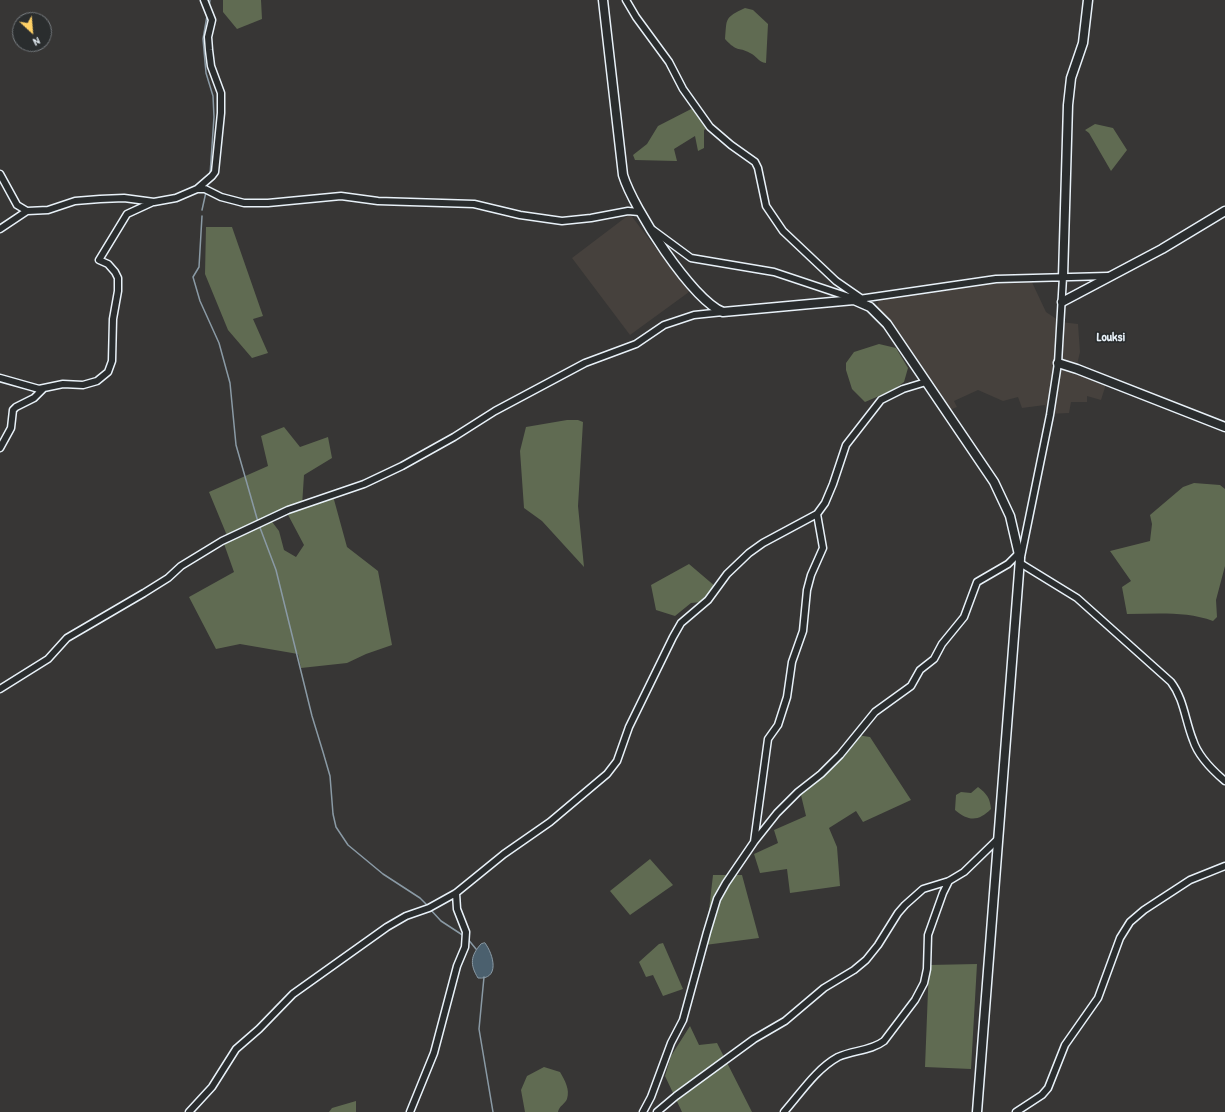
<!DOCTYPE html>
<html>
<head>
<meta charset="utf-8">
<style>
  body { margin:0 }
  #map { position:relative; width:1225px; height:1112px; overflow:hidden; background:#373635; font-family:"Patrick Hand",sans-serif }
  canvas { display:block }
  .north { position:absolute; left:12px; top:12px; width:40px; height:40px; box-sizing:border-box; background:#2a2d2e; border:1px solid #767b7f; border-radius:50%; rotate:154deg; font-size:11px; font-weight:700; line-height:16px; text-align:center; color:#e8f1f8 }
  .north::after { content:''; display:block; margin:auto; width:14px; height:18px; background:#ffd166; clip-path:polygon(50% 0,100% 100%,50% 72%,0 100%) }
</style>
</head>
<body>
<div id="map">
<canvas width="1225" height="1112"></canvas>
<div class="north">N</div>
</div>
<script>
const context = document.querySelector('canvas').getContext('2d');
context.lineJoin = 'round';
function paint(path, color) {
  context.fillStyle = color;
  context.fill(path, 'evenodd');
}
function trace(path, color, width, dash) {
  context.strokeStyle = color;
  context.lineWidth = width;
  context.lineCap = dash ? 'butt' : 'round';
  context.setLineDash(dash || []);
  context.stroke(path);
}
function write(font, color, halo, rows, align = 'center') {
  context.font = font + ' "Patrick Hand",sans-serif';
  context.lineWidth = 3.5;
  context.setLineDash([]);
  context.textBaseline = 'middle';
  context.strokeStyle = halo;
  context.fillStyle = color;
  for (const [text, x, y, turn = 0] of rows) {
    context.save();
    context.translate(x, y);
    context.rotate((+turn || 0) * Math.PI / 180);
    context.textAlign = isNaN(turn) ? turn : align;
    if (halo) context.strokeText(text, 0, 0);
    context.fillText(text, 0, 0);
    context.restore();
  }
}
const built = new Path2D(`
  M630 214 689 292 630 335 572 258Z
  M1030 278 1046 312 1061 322 1078 324 1080 352 1076 369 1107 381 1101 400 1087 396V402H1071L1069 413 1048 414 1045 405 1022 408 1018 397 1003 401 978 390 954 401 957 407 945 412 891 335 874 317 880 296Z`);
const green = new Path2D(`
  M223 0H261L262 19 237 29 223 12Z
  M745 8 753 10 768 24 766 63C758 62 757 56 750 53 737 46 738 53 725 39 727 18 724 18 745 8Z
  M695 107 710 127 704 130V148L698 151 695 136 674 149 677 161 635 160 633 155 647 144 658 126Z
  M1095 124 1113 128 1127 150 1111 171 1089 133 1085 130Z
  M206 227H232L263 316 253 319 268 353 252 358 228 330 205 274Z
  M879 344 896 348 908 368 904 382 893 390 865 402 852 389 846 370V363L854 352Z
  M567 420H578L583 422 578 506 584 567 542 521 524 508 520 451 526 427Z
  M284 427 300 447 328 437 332 458 304 475 302 506 333 496 347 547 378 571 392 645 366 654 347 663 301 668 298 654 240 644 216 649 189 597 234 572 223 541 228 538 209 492 268 466 261 436ZM286 511 304 545 296 557 284 550 279 531 270 519Z
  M1194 483 1220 485 1225 489V566L1216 600 1217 617 1213 621C1186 611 1155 614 1127 614L1122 587 1131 581 1110 551 1150 541 1152 524 1150 515 1183 487Z
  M689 564 716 587 707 598 701 602 691 603 675 616 656 610 651 585Z
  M857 735 870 737 911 800 863 822 856 811 829 828 837 847 840 886 790 893 787 869 760 873 754 854 778 843 774 830 806 816 800 791 853 745Z
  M978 787C987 794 990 798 991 809 979 821 969 822 955 810L956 795 961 792 971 793Z
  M650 859 673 885 630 915 610 891Z
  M713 875H742L759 938 705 945Z
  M663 943 683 989 663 996 653 975 646 977 639 962 659 944Z
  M977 964 971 1069 925 1067 929 965Z
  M690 1026 699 1045 717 1043 752 1112H682L665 1076 671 1056Z
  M544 1067 560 1072C565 1081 570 1089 567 1099 565 1104 559 1106 558 1112H525L521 1090 527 1076Z
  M356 1101V1112H329L332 1108Z`);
const water = new Path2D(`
  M485 943C494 955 500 980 478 978 470 965 470 956 481 944Z`);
const stream = new Path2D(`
  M209 7 210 0
  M207 16 203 39 206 73 213 96 214 117 210 175
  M202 210 206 192
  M202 216 199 267 193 277 200 301 219 343 230 383 236 445 258 522
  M259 525 276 570 312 716 323 752 330 776 333 814 336 827 348 845 383 874 420 898 428 906
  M430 909 441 921 464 936
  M467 938 476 949
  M484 977 479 1029 493 1112`);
const street = new Path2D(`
  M626 0 636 17 669 62 683 89 710 127 731 145 755 162 758 168 766 206 783 231 836 281 862 299
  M0 174 17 205 27 211 48 210 75 201 100 199 124 198 154 202 176 198 197 189H205L221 197 244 203H268L341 196 378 201 474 204 520 215 562 221 591 218 628 211 639 212
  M197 189 212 176 215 172 221 113V93L211 66 209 50 208 37 212 20 204 0
  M0 229 27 211
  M653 230 691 258 774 272 855 299
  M859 299 996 279 1108 276
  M0 378 39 389 63 384 83 385 97 381 108 372 112 361 113 319 118 291V278L115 272 108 264 99 260 127 214 153 202
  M0 448 11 428 13 410 16 407 34 398 43 389
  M1021 557 1050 415 1058 363 1063 277
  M1020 563 1077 598 1171 682C1184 699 1185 720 1193 740 1198 756 1212 770 1225 781
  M0 689 48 659 67 638 144 593 168 578 181 566 222 541 288 510 364 484 402 466 454 437 495 411 585 363 636 344 664 325 694 315 723 312
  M754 842 777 813 798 792 821 774 840 755 875 712 911 686 920 670 934 659 942 644 964 617 977 582 1008 564 1019 553
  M189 1112 212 1087 236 1049 259 1029 293 994 387 927 406 916 429 908 456 893 504 854 550 822 607 774 617 761 629 727 673 637 681 623 708 600 727 574 749 553 763 543 817 514 825 503 833 484 846 445 881 400 903 389 926 382
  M410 1112 434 1053 457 966 465 947 466 932 457 909 456 893
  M643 1112 651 1097 671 1043 683 1020 707 932 717 899 726 883 754 842 768 739 778 725 787 697 792 662 803 631 807 590 811 575 823 548 817 514
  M657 1112 676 1096 754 1039 785 1021 824 988 854 970 866 960 878 945 898 913 905 905 923 889 949 881 964 872 998 839
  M784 1112C800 1094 816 1069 838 1057 853 1050 871 1051 884 1041L915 1000 924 983 927 969 928 935 943 893 949 881
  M1016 1112 1042 1095 1048 1088 1065 1045 1098 998 1120 938 1130 922 1144 910 1190 880 1225 866`);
const secondary = new Path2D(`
  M603 0 623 175C633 208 692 300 723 312L854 300 870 307 887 324 994 482 1010 516 1020 559 977 1112
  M1063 277 1068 105 1071 78 1083 43 1088 0
  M1062 302 1162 249 1225 211
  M1058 363 1077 369 1225 427`);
const quarterNames = [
  ["Louksi",1111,338]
];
paint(built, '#46413d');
paint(green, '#606b52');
paint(water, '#4b606e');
trace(water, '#8a9aa5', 1);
trace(stream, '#8a9aa5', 1.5);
trace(street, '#e8f1f8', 9);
trace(secondary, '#e8f1f8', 11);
trace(street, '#2a2d2e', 6);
trace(secondary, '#2a2d2e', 8);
write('bold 13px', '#e8f1f8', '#2a2d2e', quarterNames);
</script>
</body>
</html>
